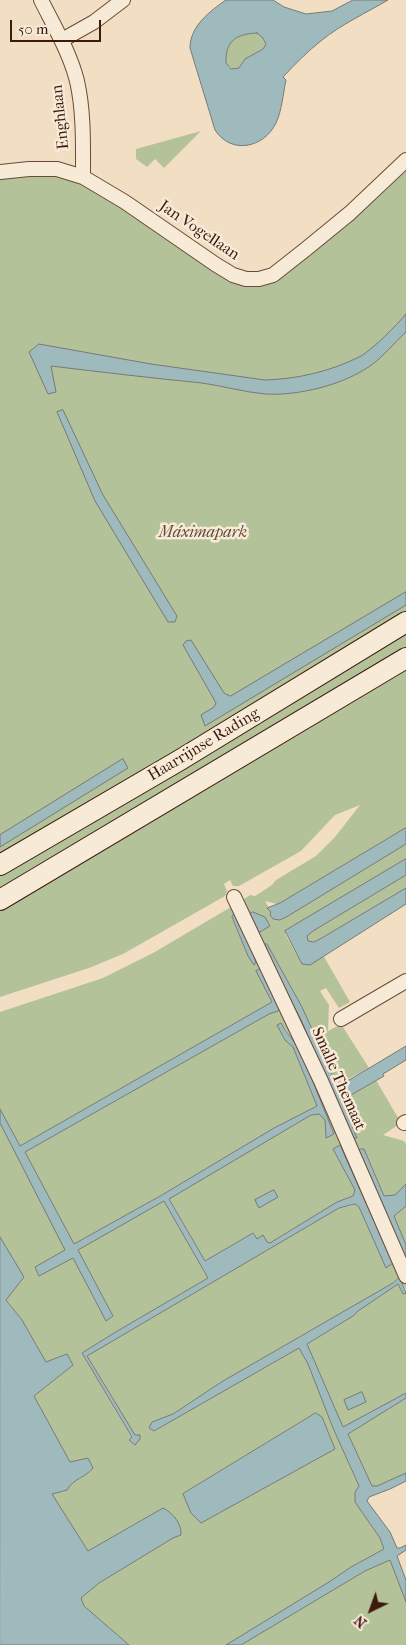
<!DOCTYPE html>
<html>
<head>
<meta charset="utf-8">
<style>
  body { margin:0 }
  #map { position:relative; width:406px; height:1645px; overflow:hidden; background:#f2dec2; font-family:"IM FELL French Canon",serif }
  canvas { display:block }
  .north { position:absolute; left:346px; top:1585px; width:50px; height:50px; -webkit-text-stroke:4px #f7ead7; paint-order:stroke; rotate:222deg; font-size:14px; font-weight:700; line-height:20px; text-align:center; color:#3c1a0e }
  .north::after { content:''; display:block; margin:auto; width:18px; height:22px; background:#3c1a0e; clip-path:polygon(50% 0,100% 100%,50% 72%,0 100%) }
  .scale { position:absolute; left:10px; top:20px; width:91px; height:22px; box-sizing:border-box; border:2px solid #3c1a0e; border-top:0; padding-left:6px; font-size:15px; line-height:18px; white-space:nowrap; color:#3c1a0e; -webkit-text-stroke:4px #f7ead7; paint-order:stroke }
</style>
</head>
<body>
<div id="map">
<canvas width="406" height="1645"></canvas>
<div class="north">N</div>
<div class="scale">50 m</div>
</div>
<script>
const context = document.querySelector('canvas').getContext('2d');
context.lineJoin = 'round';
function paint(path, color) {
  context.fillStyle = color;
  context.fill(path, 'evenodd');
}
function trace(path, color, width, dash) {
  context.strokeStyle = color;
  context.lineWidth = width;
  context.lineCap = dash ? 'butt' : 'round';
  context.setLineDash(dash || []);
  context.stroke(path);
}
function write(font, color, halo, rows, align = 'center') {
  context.font = font + ' "IM FELL French Canon",serif';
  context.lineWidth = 5;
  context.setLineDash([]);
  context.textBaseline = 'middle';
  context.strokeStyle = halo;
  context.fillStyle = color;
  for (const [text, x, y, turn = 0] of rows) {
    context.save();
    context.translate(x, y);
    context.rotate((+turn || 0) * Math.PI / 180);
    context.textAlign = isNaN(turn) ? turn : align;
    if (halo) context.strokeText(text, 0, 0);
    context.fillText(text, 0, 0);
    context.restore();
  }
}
const green = new Path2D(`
  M257 33 263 38 266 44 263 49 245 59 239 68 232 69 226 63C225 41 236 34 257 33Z
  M201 131 164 168 155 159 147 167 136 159V149Z
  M406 167V828L280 903 277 904 265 901 271 912 270 915 273 919 280 920 406 844V860L285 934 302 964 310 965 323 955 350 1002 339 1008 326 988 320 991 329 1005 328 1031 341 1024 369 1068 337 1085 302 1007 267 944 264 945 263 947 301 1020 350 1135 352 1138 357 1137 343 1104 344 1099 376 1080 401 1123 383 1135 404 1141 406 1144V1184L395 1195 384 1196 364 1149H361L357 1151 406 1262V1290L401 1281 398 1278 393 1283 223 1381 173 1414 152 1422 149 1428 154 1431 299 1348 308 1364 333 1428 359 1487 355 1492V1502L380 1538 384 1549 351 1567 329 1582 226 1645H129L84 1606 80 1598 99 1583 173 1538 181 1535C182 1524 173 1513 163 1508L88 1551 51 1494 67 1490C74 1477 85 1478 93 1468L88 1458 70 1462 34 1396 73 1365 67 1354 46 1362 22 1320 6 1299 24 1277 0 1237V1123L66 1250 35 1267 39 1276 73 1257 106 1321 113 1316 78 1250 164 1200 208 1278 114 1333 82 1353 132 1438 130 1441 134 1445 140 1439V1435H135L87 1356 339 1208 351 1206 355 1204 359 1207 386 1268 393 1263 340 1145 333 1149 355 1190 353 1196 337 1202 270 1243 267 1242 263 1236 257 1239 253 1233 205 1261 169 1198 311 1115 319 1114 325 1120 326 1138 334 1134 301 1052 281 1023 278 1025 285 1040 293 1047 317 1106 274 1128 162 1195 74 1244 25 1152 269 1014 278 1011 281 1007 260 970 257 971 272 1002 20 1146 0 1109V1012L103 978 153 953 231 907 235 913 232 918 248 956 254 964 256 962 239 916 249 915 242 906 244 899 250 895 255 896 272 885 276 880 316 856 335 837 360 805 335 815 301 851 239 886H233L230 880 224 884 227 891 225 896 123 954 89 968 0 997V177L36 173 55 174 77 181 104 196 204 265 236 283 260 284 277 279 307 257ZM316 1413 322 1417 335 1449 201 1523 191 1513 183 1494Z
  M406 875V888L320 939 314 942 308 941 307 936 313 931Z
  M406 1206V1245L394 1216Z
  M398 1284 403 1294 406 1293V1393L343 1428 307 1344 353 1316 358 1311Z
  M406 1398V1473L377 1486H372L348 1434Z
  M390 1560 406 1602V1645H241L365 1571Z`);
const water = new Path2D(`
  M226 0H273L284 7 306 14 332 11 353 0H388C366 13 342 24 322 40 308 51 295 64 283 77L286 80C283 94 282 110 276 123 264 148 231 155 215 130L190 48C190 26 210 11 226 0ZM257 33 263 38 266 44 263 49 245 59 239 68 231 69 226 63C225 41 236 34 257 33Z
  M406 314V332C394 343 383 357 370 366 343 385 298 396 265 394 244 392 223 386 202 383 151 378 101 372 51 366L56 392 48 394 29 352 39 344 151 364 265 380C298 379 332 371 361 356 374 348 396 326 406 314Z
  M63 410 103 495 177 616 175 622H168L95 501 57 412Z
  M406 592V605L205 726 201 715 214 707 216 703 183 645 186 641 191 640 224 693 230 696Z
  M123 759 128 768 0 847V835Z
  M406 828V844L288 916 280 920 273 919 270 915 271 912 267 908 280 903Z
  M406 859V875L313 931 307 936 308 941 314 942 320 939 406 888V904L310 965 302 964 285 931Z
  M253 912 265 917 270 926 258 933 249 915Z
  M235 913 239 916 256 962 254 965 248 956 232 917Z
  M267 944 302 1007 337 1085 351 1079 406 1046V1060L383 1074 384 1076 344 1099 343 1104 357 1138H352L301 1020 263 947 264 945Z
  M260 969 281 1007 278 1011 269 1014 25 1152 74 1244 162 1195 274 1128 317 1106 293 1047 285 1040 277 1025 281 1023C286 1034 295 1041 301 1052L334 1134 326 1138 325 1120 319 1114 311 1115 169 1199 205 1261 253 1233 257 1239 263 1235 267 1242 270 1243 337 1202 353 1196 355 1190 333 1149 340 1145 393 1263 386 1268 359 1207 355 1204 339 1208 87 1356 135 1435H140V1439L135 1445 129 1440 132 1437 82 1353 114 1333 208 1278 164 1201 78 1250 113 1316 106 1321 73 1258 39 1276 35 1267 65 1250 0 1123V1109L20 1146 272 1002 256 971Z
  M361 1149H364L384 1196 395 1195 406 1184V1206L394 1216 406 1245V1262L357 1151Z
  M274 1190 278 1197 259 1208 255 1200Z
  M0 1237 24 1277 6 1300 22 1320 46 1362 67 1354 73 1365 34 1396 70 1462 88 1458 93 1468C85 1478 74 1478 67 1490L52 1494 88 1551 163 1508C173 1513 182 1524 181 1535L173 1538 99 1583 81 1598 84 1606 129 1645H0Z
  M399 1278 401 1281 406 1293 403 1294 398 1284 358 1311 353 1316 307 1344 343 1427 406 1393V1398L348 1434 372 1486H377L406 1473V1481L390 1489 369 1497 367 1501 390 1532 397 1548H400L406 1545V1550L397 1556 406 1580V1602L390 1560 365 1571 241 1645H226L329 1582 351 1567 384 1549 380 1538 355 1502V1492L359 1486 333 1428 308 1364 299 1348 154 1431 149 1428 152 1422 173 1414 223 1381 393 1283Z
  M362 1392 366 1402 348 1410 344 1400Z
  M316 1413 322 1417 335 1449 201 1523 191 1513 183 1494Z`);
const minor = new Path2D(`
  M41 0C54 26 70 53 77 81 84 112 83 145 83 177
  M62 40 94 22 123 0
  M0 172 29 169H57L83 177 125 202 215 264 233 275 246 279H259L273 275 306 249 350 213 406 160
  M234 897 321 1081 406 1276
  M341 1019 406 981
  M404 1123 406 1122`);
const secondary = new Path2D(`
  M0 865 180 760 406 622
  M0 900 406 658`);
const streetNames = [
  ["Enghlaan",61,117,-96],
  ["Jan Vogellaan",199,231,34],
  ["Haarrijnse Rading",204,745,-31],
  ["Smalle Themaat",338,1079,66]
];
const parkNames = [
  ["Máximapark",203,533]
];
paint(green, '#b4c299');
paint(water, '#9fbabd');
trace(water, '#777a77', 1);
trace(minor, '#6a4b3b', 16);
trace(secondary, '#3c1a0e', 22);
trace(minor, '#f7ead7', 14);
trace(secondary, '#f7ead7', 20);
write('16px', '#3c1a0e', '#f7ead7', streetNames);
write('italic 16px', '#604c38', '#f7ead7', parkNames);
</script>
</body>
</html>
